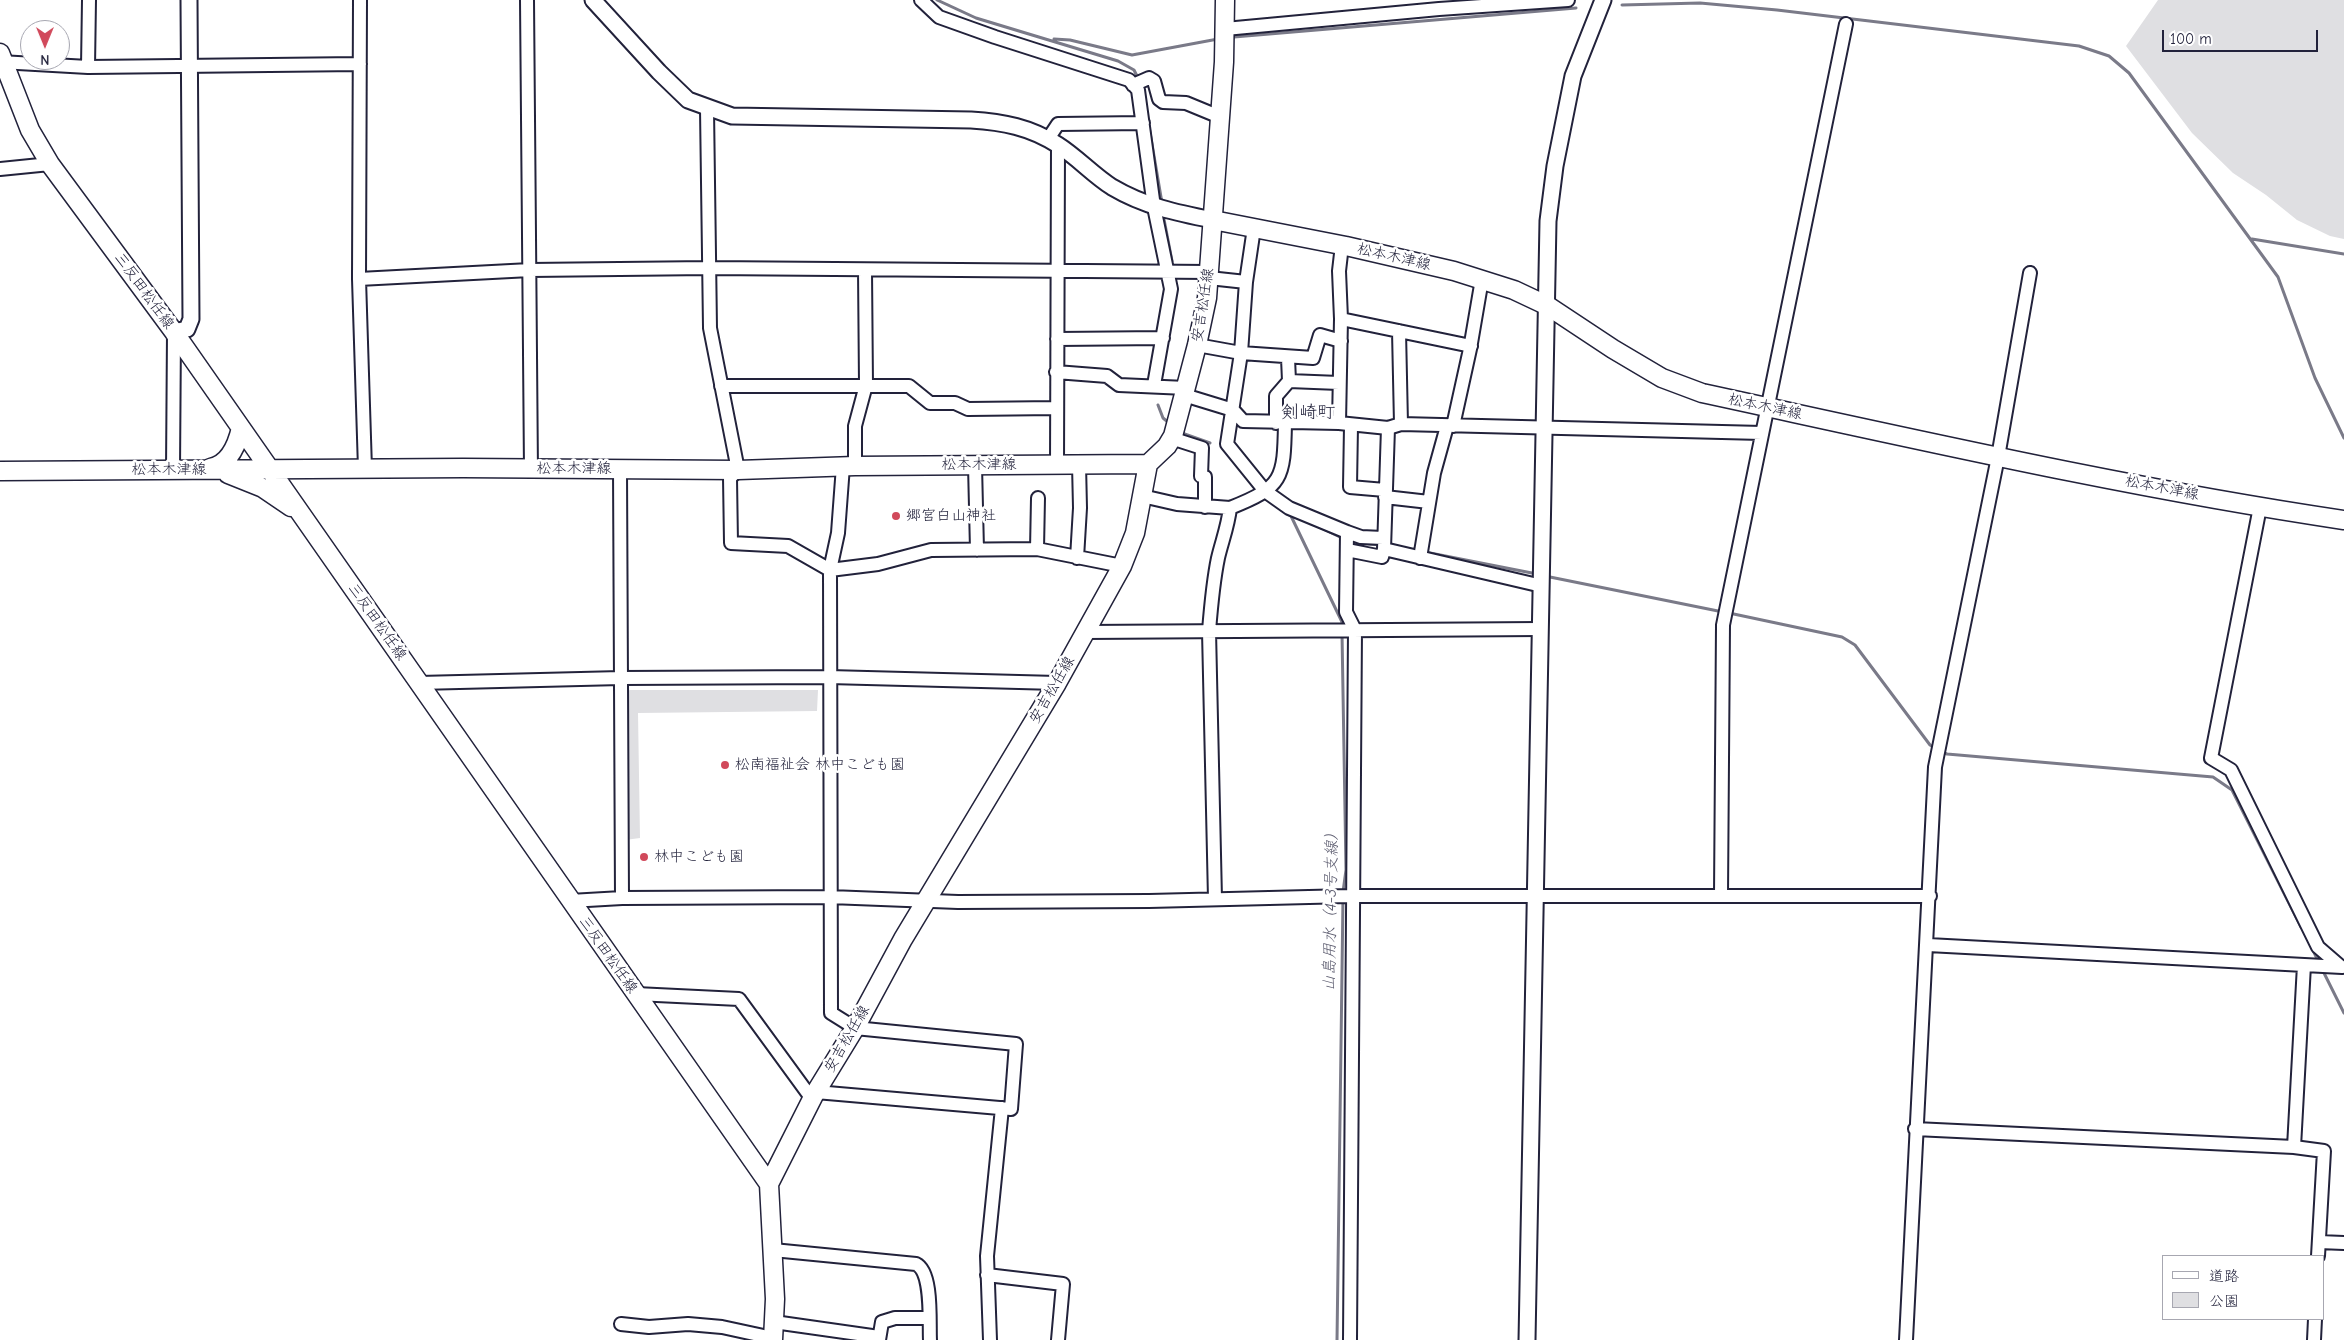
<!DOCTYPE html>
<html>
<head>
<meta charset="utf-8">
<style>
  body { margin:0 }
  #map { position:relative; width:2344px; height:1340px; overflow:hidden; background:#fff; font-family:"Comic Neue","Klee One",sans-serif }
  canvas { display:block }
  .legend { position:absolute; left:2162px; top:1255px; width:162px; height:65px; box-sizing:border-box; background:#fff; border:1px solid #a7a7b1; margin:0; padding:6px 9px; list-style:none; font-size:15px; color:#22223b }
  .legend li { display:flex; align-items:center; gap:10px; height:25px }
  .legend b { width:25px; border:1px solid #a7a7b1 }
  .north { position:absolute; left:20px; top:20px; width:50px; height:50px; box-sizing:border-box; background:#fff; border:1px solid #a7a7b1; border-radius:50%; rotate:180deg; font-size:14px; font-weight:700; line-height:20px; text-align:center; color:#22223b }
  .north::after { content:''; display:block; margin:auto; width:18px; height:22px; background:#d1495b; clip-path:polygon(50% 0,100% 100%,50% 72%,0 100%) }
  .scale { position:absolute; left:2162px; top:30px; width:156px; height:22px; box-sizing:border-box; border:2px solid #22223b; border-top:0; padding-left:6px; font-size:15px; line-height:18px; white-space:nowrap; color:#22223b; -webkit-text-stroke:4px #fff; paint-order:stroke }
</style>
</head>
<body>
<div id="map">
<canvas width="2344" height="1340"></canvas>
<ul class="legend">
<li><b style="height:6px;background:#fff"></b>道路</li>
<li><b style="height:14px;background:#dfdfe2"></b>公園</li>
</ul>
<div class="north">N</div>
<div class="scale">100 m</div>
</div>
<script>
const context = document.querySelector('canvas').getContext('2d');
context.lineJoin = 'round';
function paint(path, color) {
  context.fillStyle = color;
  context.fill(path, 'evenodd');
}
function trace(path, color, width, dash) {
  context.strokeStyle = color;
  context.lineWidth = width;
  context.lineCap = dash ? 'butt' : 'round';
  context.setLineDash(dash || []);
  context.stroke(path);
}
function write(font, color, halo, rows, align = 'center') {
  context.font = font + ' "Comic Neue","Klee One",sans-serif';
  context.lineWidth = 5;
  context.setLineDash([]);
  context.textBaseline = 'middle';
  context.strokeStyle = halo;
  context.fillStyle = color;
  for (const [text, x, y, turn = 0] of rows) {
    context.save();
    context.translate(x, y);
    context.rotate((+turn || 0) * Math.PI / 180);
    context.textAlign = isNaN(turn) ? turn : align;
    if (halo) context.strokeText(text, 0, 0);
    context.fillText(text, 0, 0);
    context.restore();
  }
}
const green = new Path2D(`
  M2158 0H2344V239L2330 236 2297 220 2266 195 2233 173 2192 133 2126 46Z
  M624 690H818L817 711 638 713 640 838 625 840Z`);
const stream = new Path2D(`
  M937 0 976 18 1118 61 1134 70 1139 80
  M1622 5 1700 3 1777 10 2079 46 2109 56 2129 73 2278 277 2315 378 2344 438
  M1234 37 1576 8
  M1054 39 1070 40 1132 55 1218 39
  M1143 91 1162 203
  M1163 214 1172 261
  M2252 239 2344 254
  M1158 405 1163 418 1169 423
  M1179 432 1210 443
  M1286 513 1291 516 1342 622V627
  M1319 527 1342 538
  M1356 543 1382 545
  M1425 552 1537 574
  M1545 576 1723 612
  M1729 613 1842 637 1855 645 1930 745 1935 748
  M1342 633 1346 870 1343 892
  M1942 752 1947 754 2213 777 2232 790 2301 927
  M2312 948 2319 963
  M2323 971 2344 1013
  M1337 1340 1343 898`);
const minor = new Path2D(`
  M360 0 359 279 365 469
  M527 0 531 470
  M921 0 939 17 995 37 1129 80 1138 90 1154 207 1171 289 1154 385
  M1225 29 1439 9 1568 0
  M0 62 88 67 360 64
  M88 67 89 0
  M1133 85 1149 78 1154 81 1159 99 1163 102 1186 103 1220 117
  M707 109 710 328 738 470 730 478 731 543 788 546 830 570 878 564 931 550 1037 549 1122 566
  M1048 139 1058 124 1143 123
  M0 169 50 164
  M1254 228 1246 282 1241 353 1227 444 1265 491 1289 508 1347 532 1346 612 1355 630 1350 1340
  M1209 278 1246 282
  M359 279 530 270 709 268 1210 272
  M1341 319 1471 346
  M1399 331 1401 424
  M1057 339 1163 338
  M1197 345 1241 353 1313 358 1320 335 1341 341
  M1288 358 1289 381
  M1056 372 1107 376 1119 385 1186 388
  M721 386H909L930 403H955L968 409 1056 408
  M1184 395 1233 410 1243 421 1339 423 1388 428 1401 424 1762 433
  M1276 423V396L1289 381 1339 383
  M1339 423 1341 319 1339 271 1342 245
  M1351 426 1350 487 1385 490
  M1453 426 1470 349 1482 279
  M1171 438 1202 448 1201 476 1205 477V507
  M975 465 977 550
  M1057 465 1058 145
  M855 466V426L866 385 865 270
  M620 469 622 898
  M173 470 174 332
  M1142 496 1177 504 1230 508C1228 526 1222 541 1218 558 1213 582 1211 606 1209 631L1215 899
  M1385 497 1429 502
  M2260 507 2211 758 2231 770 2318 947 2340 966
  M1230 508C1283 487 1284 479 1285 423
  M1347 532 1361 537 1383 538
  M1037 549 1038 498
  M1384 549 1388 428
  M1347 550 1382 557 1384 549 1542 586
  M1077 558 1080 508 1079 464
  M1420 558 1434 473 1447 426
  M1085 632 1541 629
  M419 683 621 678 829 677 1057 683
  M1721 895 1723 625 1846 24
  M570 901 622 898 830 897 958 902 1149 901 1349 896H1930
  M1928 945 2342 967
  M636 994 739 999 812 1099
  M816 1092 1011 1109 1016 1044 855 1028 831 1013 830 570 838 533 843 466
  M1915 1129 2294 1147 2324 1151 2318 1256
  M2294 1147 2304 965
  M2319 1242 2344 1243
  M773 1250 916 1264C933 1272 929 1323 930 1340
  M987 1275 1063 1284 1058 1340
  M774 1322 879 1337
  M621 1324 649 1327 688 1324 722 1327 773 1338
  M879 1340 882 1322 895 1318H929
  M990 1340 987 1256 1002 1108
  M1906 1340 1935 767 1998 457 2030 273
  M2314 1340 2315 1319`);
const tertiary = new Path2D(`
  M593 0 659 72 688 100 732 116 971 120C1003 122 1030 127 1058 145 1077 157 1093 175 1112 187 1144 206 1177 213 1213 220
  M174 332 187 329 191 319 189 0
  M1527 1340 1548 221 1555 166 1573 76 1603 0`);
const secondary = new Path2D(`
  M0 53 30 130 50 164 174 332 769 1184
  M1213 220 1346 246 1454 271 1514 290 1548 306 1613 349 1662 378 1702 393C1915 439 2128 488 2344 520
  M210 468C229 465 237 445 241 428
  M0 471 463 468 738 470 855 466 1148 464
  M228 474 263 488 291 507
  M773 1340 775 1299 769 1184 814 1095 855 1028 903 939 1057 683 1122 566 1135 533 1148 464 1167 446 1173 436 1197 345 1207 298 1224 62 1225 0`);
const markers = [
  [896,516,5,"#d1495b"],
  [725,765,5,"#d1495b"],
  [644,857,5,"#d1495b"]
];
const streetNames = [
  ["松本木津線",1394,257,13],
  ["三反田松任線",144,291,54],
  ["安吉松任線",1203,305,-81],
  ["松本木津線",1765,407,12],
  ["松本木津線",979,465],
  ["松本木津線",574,469],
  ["松本木津線",169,470],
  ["松本木津線",2162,488,11],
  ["三反田松任線",377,622,55],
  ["安吉松任線",1052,690,-60],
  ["三反田松任線",608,955,55],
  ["安吉松任線",847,1039,-60]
];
const poiNames = [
  ["郷宮白山神社",906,516],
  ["松南福祉会 林中こども園",735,765],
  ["林中こども園",654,857]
];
const waterNames = [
  ["山島用水（4-3号支線）",1331,908,-89]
];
const quarterNames = [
  ["剣崎町",1308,413]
];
paint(green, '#dfdfe2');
trace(stream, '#7a7a88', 3);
trace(minor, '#22223b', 16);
trace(tertiary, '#22223b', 19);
trace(secondary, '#22223b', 21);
trace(minor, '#fff', 12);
trace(tertiary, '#fff', 15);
trace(secondary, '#fff', 18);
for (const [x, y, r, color] of markers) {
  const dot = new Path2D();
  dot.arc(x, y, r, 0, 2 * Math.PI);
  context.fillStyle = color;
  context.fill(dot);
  trace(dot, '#fff', 2);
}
write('15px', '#22223b', '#fff', streetNames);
write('15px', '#22223b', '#fff', poiNames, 'left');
write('italic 16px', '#5c5c6f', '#fff', waterNames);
write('18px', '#22223b', '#fff', quarterNames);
</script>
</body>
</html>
